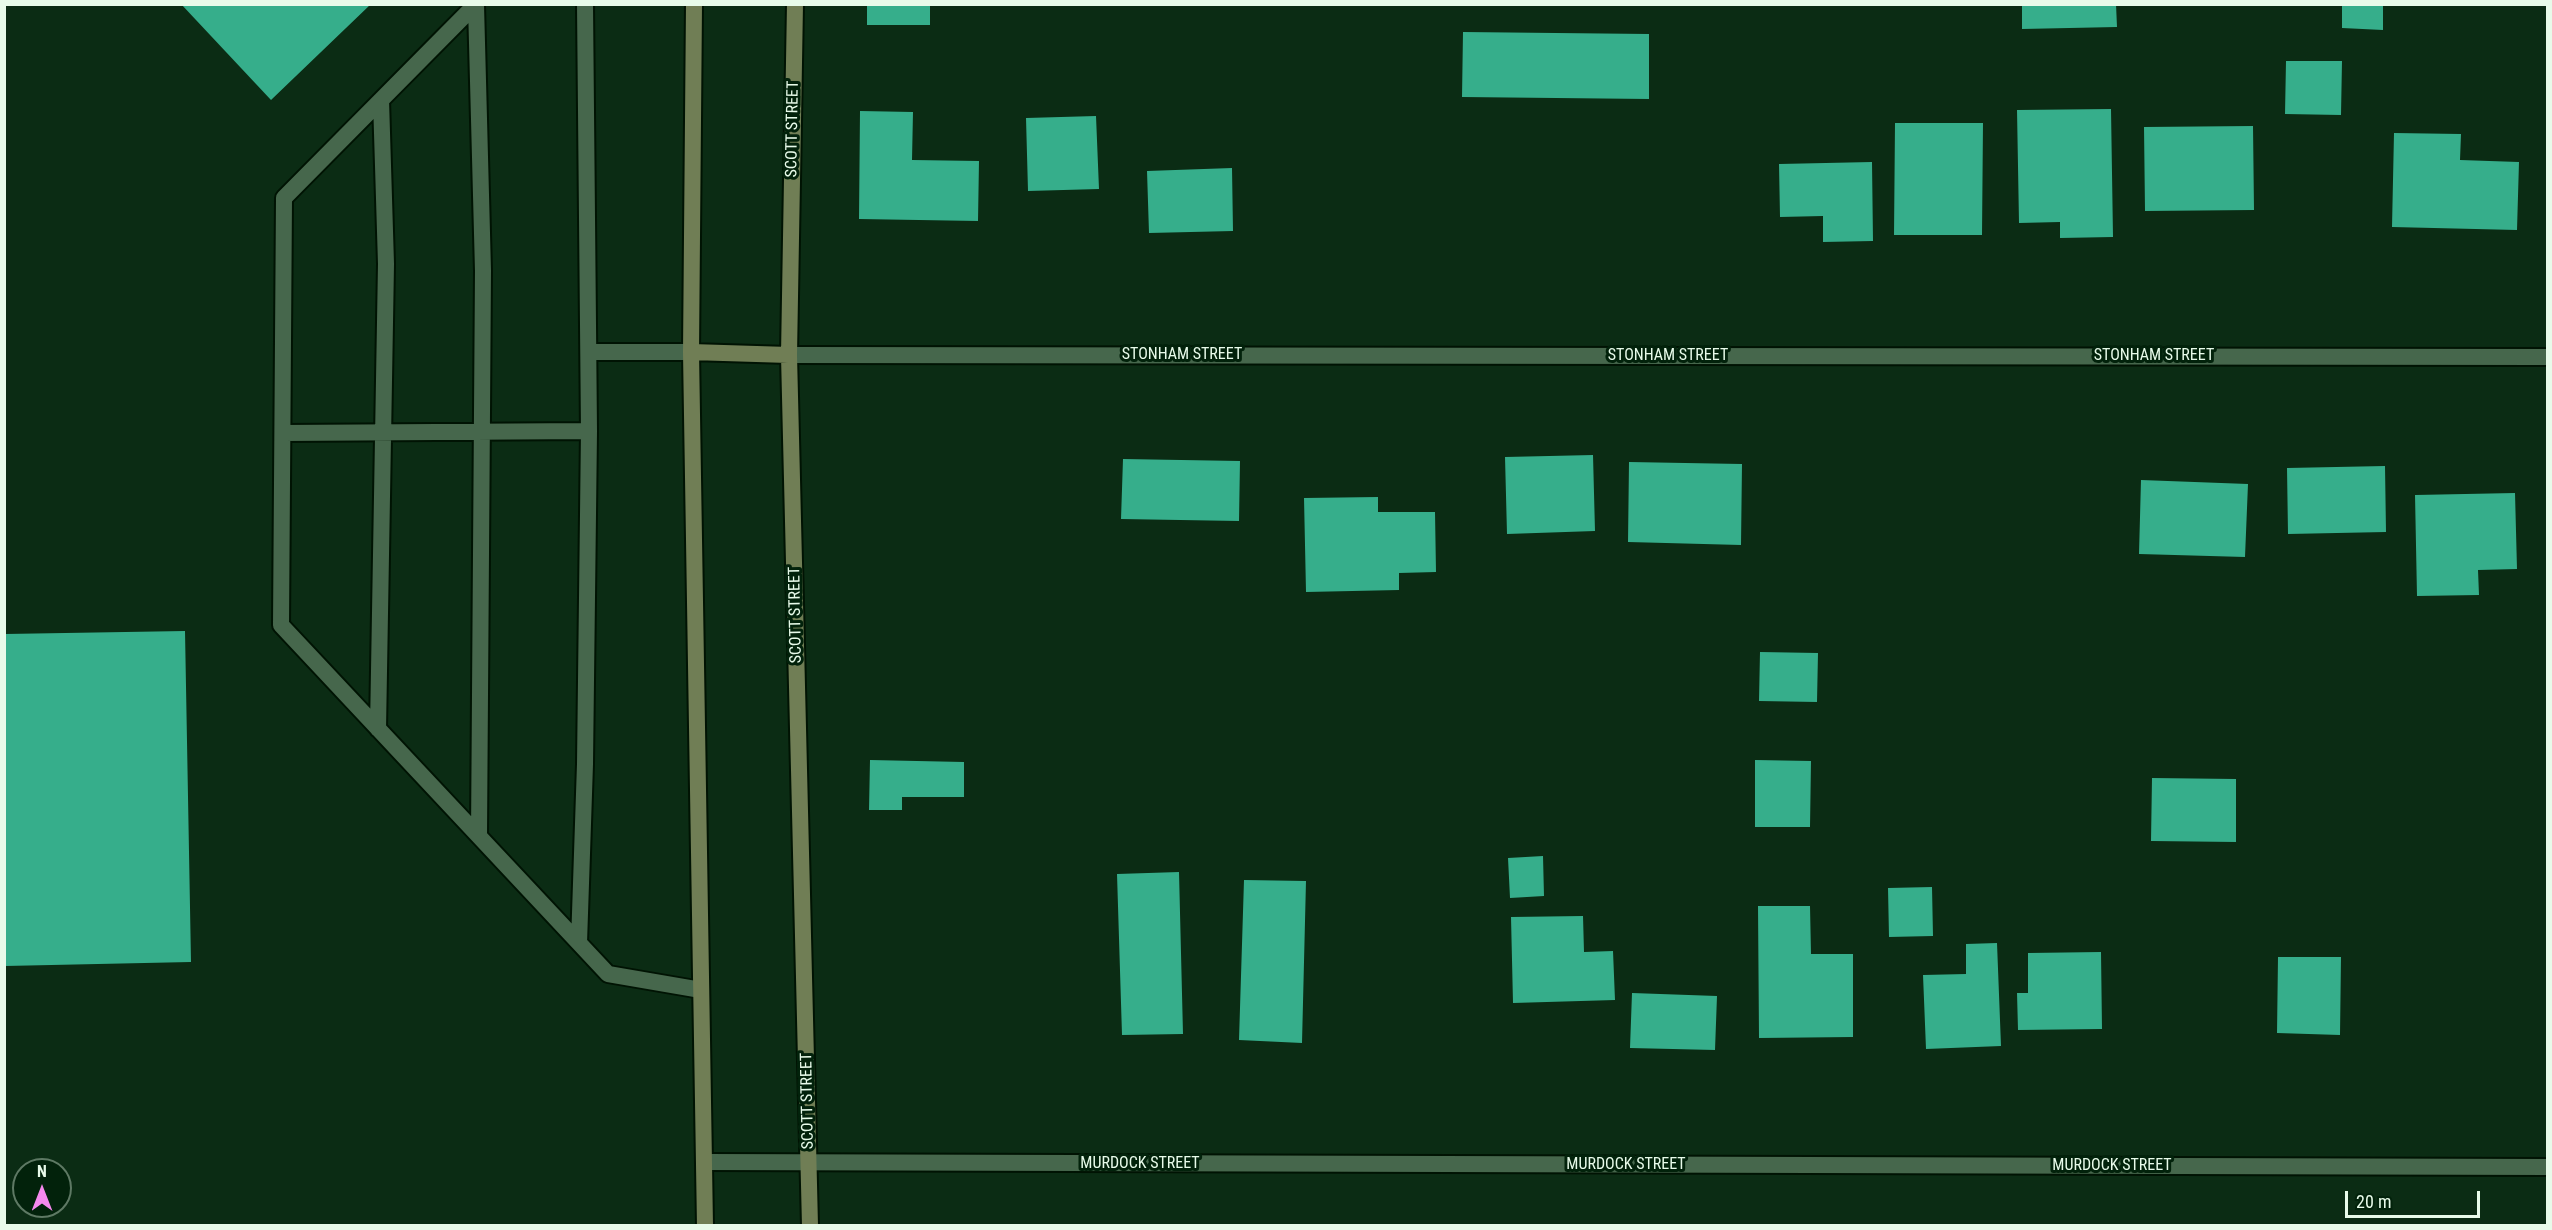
<!DOCTYPE html>
<html>
<head>
<meta charset="utf-8">
<style>
  body { margin:0 }
  #map { position:relative; width:2552px; height:1230px; overflow:hidden; background:#0b2c14; font-family:"Roboto Condensed",sans-serif }
  canvas { display:block }
  .frame { position:absolute; inset:0; border:6px solid #e8fbea; pointer-events:none }
  .north { position:absolute; left:12px; top:1158px; width:60px; height:60px; box-sizing:border-box; background:#02220b; border:2px solid #5e7964; border-radius:50%; rotate:0deg; font-size:16px; font-weight:700; line-height:24px; text-align:center; color:#e8fbea }
  .north::after { content:''; display:block; margin:auto; width:21px; height:27px; background:#f589ee; clip-path:polygon(50% 0,100% 100%,50% 72%,0 100%) }
  .scale { position:absolute; left:2345px; top:1191px; width:135px; height:27px; box-sizing:border-box; border:3px solid #e8fbea; border-top:0; padding-left:8px; font-size:18px; line-height:21px; white-space:nowrap; color:#e8fbea; -webkit-text-stroke:4px #02220b; paint-order:stroke }
</style>
</head>
<body>
<div id="map">
<canvas width="2552" height="1230"></canvas>
<div class="frame"></div>
<div class="north">N</div>
<div class="scale">20 m</div>
</div>
<script>
const context = document.querySelector('canvas').getContext('2d');
context.lineJoin = 'round';
function paint(path, color) {
  context.fillStyle = color;
  context.fill(path, 'evenodd');
}
function trace(path, color, width, dash) {
  context.strokeStyle = color;
  context.lineWidth = width;
  context.lineCap = dash ? 'butt' : 'round';
  context.setLineDash(dash || []);
  context.stroke(path);
}
function write(font, color, halo, rows, align = 'center') {
  context.font = font + ' "Roboto Condensed",sans-serif';
  context.lineWidth = 6;
  context.setLineDash([]);
  context.textBaseline = 'middle';
  context.strokeStyle = halo;
  context.fillStyle = color;
  for (const [text, x, y, turn = 0] of rows) {
    context.save();
    context.translate(x, y);
    context.rotate((+turn || 0) * Math.PI / 180);
    context.textAlign = isNaN(turn) ? turn : align;
    if (halo) context.strokeText(text, 0, 0);
    context.fillText(text, 0, 0);
    context.restore();
  }
}
const building = new Path2D(`
  M181 4H371L271 100Z
  M867 4H930V25H867Z
  M2022 4H2116L2117 27 2022 29Z
  M2342 4H2383V30L2342 28Z
  M1463 32 1649 34V99L1462 97Z
  M2286 61H2342L2341 115 2285 114Z
  M2111 109 2113 237 2060 238V222L2019 223 2017 110Z
  M860 111 913 112 912 160 979 161 978 221 859 219Z
  M1096 116 1099 189 1028 191 1026 118Z
  M1895 123H1983L1982 235H1894Z
  M2253 126 2254 210 2145 211 2144 127Z
  M2394 133 2461 134 2460 160 2519 162 2517 230 2392 227Z
  M1872 162 1873 241 1823 242V216L1780 217 1779 164Z
  M1232 168 1233 231 1149 233 1147 171Z
  M1593 455 1595 531 1507 534 1505 457Z
  M1123 459 1240 461 1239 521 1121 519Z
  M1629 462 1742 464 1741 545 1628 542Z
  M2385 466 2386 532 2288 534 2287 468Z
  M2141 480 2248 484 2245 557 2139 554Z
  M2515 493 2517 569 2478 570 2479 595 2417 596 2415 495Z
  M1378 497V512H1435L1436 572 1399 573V590L1306 592 1304 498Z
  M185 631 191 962 5 966V634Z
  M1760 652 1818 653 1817 702 1759 701Z
  M870 760 964 762V797H902V810H869Z
  M1755 760 1811 761 1810 827H1755Z
  M2152 778 2236 779V842L2151 841Z
  M1543 856 1544 896 1510 898 1508 858Z
  M1179 872 1183 1034 1122 1035 1117 874Z
  M1244 880 1306 881 1302 1043 1239 1040Z
  M1932 887 1933 936 1889 937 1888 888Z
  M1758 906H1810L1811 954H1853V1037L1759 1038Z
  M1583 916 1584 952 1613 951 1615 1000 1513 1003 1511 917Z
  M1997 943 2001 1046 1926 1049 1923 975 1966 974V944Z
  M2101 952 2102 1029 2018 1030 2017 993H2028V953Z
  M2278 957H2341L2340 1035 2277 1033Z
  M1632 993 1717 996 1715 1050 1630 1048Z`);
const service = new Path2D(`
  M476 4 284 198 281 625 608 974 701 990
  M476 5 483 271 479 835
  M589 352H691
  M283 433 589 431
  M378 729 386 264 381 100
  M579 943 585 764 589 431 585 4`);
const minor = new Path2D(`
  M789 355 2548 357
  M705 1162 2548 1167`);
const secondary = new Path2D(`
  M694 4 691 352 705 1226
  M795 4 789 355 810 1226
  M691 352 789 355`);
const streetNames = [
  ["SCOTT STREET",793,129,-89],
  ["STONHAM STREET",1182,355],
  ["STONHAM STREET",1668,356],
  ["STONHAM STREET",2154,356],
  ["SCOTT STREET",796,615,-91],
  ["SCOTT STREET",808,1101,-91],
  ["MURDOCK STREET",1140,1164],
  ["MURDOCK STREET",1626,1165],
  ["MURDOCK STREET",2112,1166]
];
paint(building, '#36ae8b');
trace(service, '#001303', 20);
trace(minor, '#001303', 20);
trace(secondary, '#001303', 20);
trace(service, '#46674c', 16);
trace(minor, '#46674c', 16);
trace(secondary, '#707e55', 16);
write('16px', '#e8fbea', '#02220b', streetNames);
</script>
</body>
</html>
